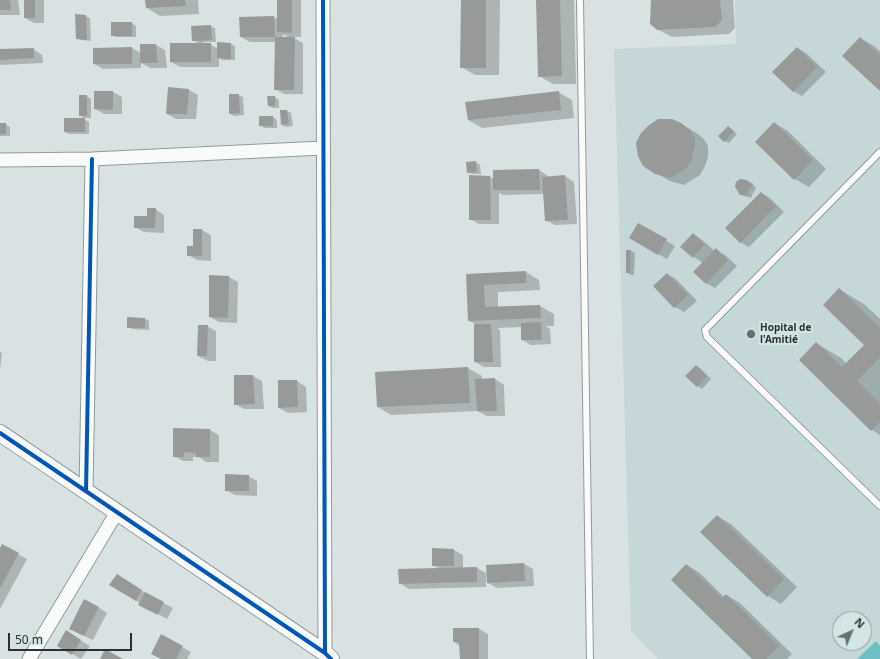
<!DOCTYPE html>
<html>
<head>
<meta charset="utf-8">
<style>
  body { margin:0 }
  #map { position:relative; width:880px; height:659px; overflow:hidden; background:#d8e2e2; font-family:"Noto Sans",sans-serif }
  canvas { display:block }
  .north { position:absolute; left:832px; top:611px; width:40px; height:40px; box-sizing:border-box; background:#d4e5e6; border:1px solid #909d9e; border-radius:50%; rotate:44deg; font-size:11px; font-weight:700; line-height:16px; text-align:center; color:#2b3131 }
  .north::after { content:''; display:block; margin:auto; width:14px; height:18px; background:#686f6f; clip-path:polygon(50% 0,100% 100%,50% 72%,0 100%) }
  .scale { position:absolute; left:8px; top:633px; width:124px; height:18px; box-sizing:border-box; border:2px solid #2b3131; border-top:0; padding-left:5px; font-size:12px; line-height:14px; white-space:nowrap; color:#2b3131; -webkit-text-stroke:3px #d4e5e6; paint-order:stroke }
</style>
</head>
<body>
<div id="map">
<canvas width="880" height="659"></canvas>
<div class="north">N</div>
<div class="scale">50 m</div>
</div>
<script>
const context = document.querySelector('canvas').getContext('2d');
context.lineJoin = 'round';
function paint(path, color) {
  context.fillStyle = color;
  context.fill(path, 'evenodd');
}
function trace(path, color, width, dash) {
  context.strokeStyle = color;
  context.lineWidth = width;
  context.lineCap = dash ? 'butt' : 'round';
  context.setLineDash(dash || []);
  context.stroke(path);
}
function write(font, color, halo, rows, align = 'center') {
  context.font = font + ' "Noto Sans",sans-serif';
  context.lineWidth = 4;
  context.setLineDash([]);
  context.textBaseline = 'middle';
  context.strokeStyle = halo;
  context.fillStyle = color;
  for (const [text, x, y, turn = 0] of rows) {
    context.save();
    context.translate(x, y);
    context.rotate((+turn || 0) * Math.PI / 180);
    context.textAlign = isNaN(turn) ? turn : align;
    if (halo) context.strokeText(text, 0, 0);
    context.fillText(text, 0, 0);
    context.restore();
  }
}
const built = new Path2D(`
  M735 0H880V659H658L631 631 614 49 736 44ZM840 619H864V643H840Z`);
const water = new Path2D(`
  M876 641 880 646V659H857Z`);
const shadow = new Path2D(`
  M0 0H18L20 15H0Z
  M25 0H44V23H34L25 18Z
  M146 0H198L199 14 160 16 147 8Z
  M278 0H301V37H292L303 43V94H284L275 89 276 42H250L241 37 274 17 278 19ZM283 34 286 36 290 38H283Z
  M462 0H500L499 75H475L461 67Z
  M537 0H574L576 84H553L539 76Z
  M652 0H733L735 28 729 34 672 37 657 29Z
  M85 16 90 18 91 41 81 40 77 38Z
  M132 23 136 26V37H116L112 35Z
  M210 26 215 28 216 42H203V44H210L218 49V43L231 44 235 46V60H222L219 58V67H180L171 62 199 44 193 40Z
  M860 38 874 46 880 51V90Z
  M156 45 165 50 167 68H150L141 63V68L103 69 94 64 132 48 141 53Z
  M797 48 806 53 826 72 802 96 793 91Z
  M33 49 42 55 43 63 0 65V50Z
  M169 89 189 90 198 95 196 119H176L167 114Z
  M113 92 122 97V114H104L95 109Z
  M558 92 572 100 574 118 482 128 468 120Z
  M238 95 243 97 244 115 234 116 230 113Z
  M87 96 91 99V118H84L80 115Z
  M275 97 279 100V108H273L269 106Z
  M287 111 291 113 293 126 286 127 282 125Z
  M273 117 277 120V128H264L260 125Z
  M84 119 89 122V134H69L65 132Z
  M774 123 788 131 826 169 809 187 795 179 756 142Z
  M0 124H5L10 127V136H0Z
  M681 124 695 132 703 138 708 146V157L705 166 700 175 684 185 670 181 656 173Z
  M728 127 737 134 729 143 725 141Z
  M476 162 480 165 481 174H472L468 172Z
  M539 170 548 176V177L565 176 574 182 577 224 555 225 546 220 544 194 503 195 499 193V224H479L470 219V176L490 177 494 179Z
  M747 181 752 183 756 188 753 193 751 198 745 196 740 194Z
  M761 193 770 198 784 212 749 247 740 242Z
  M155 209 164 215V233L144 232 135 227 148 217Z
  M638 224 675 246 667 259 630 238Z
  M202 230 211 235V261L197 260 188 255 194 247Z
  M693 234 702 240 715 251 716 250 725 255 737 266 715 288 706 283 703 263 694 257 682 247Z
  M631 251 635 253 634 275H631L627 272Z
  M526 272 539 280 540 290 498 292V308L540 306 554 314V326H546L550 329 551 344 531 345 522 340V327L497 328 500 330 501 367H484L475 362V324L469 321 467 274Z
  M667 274 676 279 697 301 684 312 675 307 655 286Z
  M229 277 238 282 237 323 219 322 210 317Z
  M839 289 864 304 880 319V435L872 430 816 343 841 358 847 364 866 345Z
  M145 319 149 321V330L132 329 128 327Z
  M207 326 216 331V361H208L198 356Z
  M0 352 2 353 0 370Z
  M696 366 700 368 711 379 702 389 698 386 687 376Z
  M468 368 482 376V380L495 379 504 385 505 416H487L477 411 391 415 378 407Z
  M253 376 262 381 264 409H244L235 404Z
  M297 381 306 387 307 412 288 413 279 408Z
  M210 430 219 435V462H206L199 457H193V461H183L174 456Z
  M248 476 257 481V496L235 495 226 490Z
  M717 516 731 524 797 587 781 604 768 596Z
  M3 546 27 559 0 609V551Z
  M454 550 463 555V569L477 568 486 573V587L409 589 400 583 440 569 433 565Z
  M524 564 533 569 534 586 497 588 488 583Z
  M687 565 700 573 724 597 726 595 740 603 792 654 787 659H754Z
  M126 580 150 596 173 608 167 619 149 609 140 603 111 585Z
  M98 607 107 613 93 640 80 634Z
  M479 629 488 634V659H461L460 646 454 642Z
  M66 632 90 646 81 659 58 645Z
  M182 647 191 652 187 659H162Z`);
const building = new Path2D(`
  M0 0H10L11 10H0Z
  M24 0H35V18H24Z
  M145 0H185L186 6 146 8Z
  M277 0H292V33L277 32Z
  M461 0H486V68H460Z
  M536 0H560L562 76 538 77Z
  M651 0H720L722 20 715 27 657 30 650 24Z
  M75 14 86 15 87 40 76 39Z
  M274 16 275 37H240L239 17Z
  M111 22H132V36H111Z
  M211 25 212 40 192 41 191 26Z
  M275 37H295L294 90H274Z
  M860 37 880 55V91L842 56Z
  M217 42 231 43V59L217 58Z
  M170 43H211V62H170Z
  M140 44H156L158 63H140Z
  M132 47V64H93V48Z
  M797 47 817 67 793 92 772 72Z
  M34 48V58L0 60V49Z
  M168 87 189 89 187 114H166Z
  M94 91H113V110L94 109Z
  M559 91 561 110 468 120 465 102Z
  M229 94H239L240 113 229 114Z
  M79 95H87V116H79Z
  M267 96H275V106H268Z
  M280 110H287L289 124 281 125Z
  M259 116H273V126H259Z
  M64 118H85V132H64Z
  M658 119H672L681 123 689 129 695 137 694 149 692 159 687 168 670 178 655 174 643 166 638 156 636 143 641 133 648 126Z
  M774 122 813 160 794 180 755 142Z
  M0 123H6V134H0Z
  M728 126 734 131 724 142 718 136Z
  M476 161 477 172 467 173 466 162Z
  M539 169 540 190H493V170Z
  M469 175 490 176 491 220H469Z
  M565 175 568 220 545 221 542 177Z
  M740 179 747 180 752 185 749 191 746 196 740 195 735 187 736 182Z
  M761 192 776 206 740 243 725 228Z
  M147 208H156L155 228H134V216H147Z
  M638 223 667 239 658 255 629 238Z
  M193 229H202V256H187V246H193Z
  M693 233 705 244 693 258 680 247Z
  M716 248 728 260 706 284 693 272Z
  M626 250H631L630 273H626Z
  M526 271V283L484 285 485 307 540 305 541 318 468 321 466 274Z
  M667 273 688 295 674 308 653 286Z
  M209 275 229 276 228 318 209 317Z
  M839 288 880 328V358L857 381 880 404V422L871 431 799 360 816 342 842 367 864 345 823 305Z
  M127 317 145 318V328H127Z
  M541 322 542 340H521V323Z
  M474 324H491L493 362H474Z
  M198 325H208L207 356H197Z
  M696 365 707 376 697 387 685 376Z
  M468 367 470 403 377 407 375 372Z
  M234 375H253L255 404 234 405Z
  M495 378 497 411H477L475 379Z
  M278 380H297L298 407 278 408Z
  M173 428 210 429V457H196V453L184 452V457H173Z
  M225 474 249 475V491H225Z
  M717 515 784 579 767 597 700 532Z
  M2 544 19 553 0 588V548Z
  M432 548 454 549V566H432Z
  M524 563 525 581 487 583 486 565Z
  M686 564 722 598 726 594 779 646 766 659H752L671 580Z
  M477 567V582L399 584 398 569Z
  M117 574 142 590 136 601 109 585Z
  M145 592 164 602 158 615 138 605Z
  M84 599 99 607 84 636 69 629Z
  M453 628H479V659H460L459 642H453Z
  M66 630 81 640 72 655 57 646Z
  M161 634 183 646 176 659H161L151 654Z
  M105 649 123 659H100Z`);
const service = new Path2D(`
  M580 0 590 659
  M880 152 705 330 707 337 880 506`);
const minor = new Path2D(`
  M323 0 325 653
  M0 160 92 159 323 148
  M86 491 92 159
  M29 659 117 512`);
const tertiary = new Path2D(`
  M0 433 325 653 331 659`);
const cycleway = new Path2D(`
  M323 0 325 653
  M0 433 325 653 331 659
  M86 491 92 159`);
const markers = [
  [751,334,5,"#686f6f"]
];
const poiNames = [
  ["Hopital de",760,328],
  ["l'Amitié",760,340]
];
paint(built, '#c5d7d8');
paint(water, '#6fc0c5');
paint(shadow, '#0003');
paint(building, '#979a99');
trace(service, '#939a9a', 8);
trace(minor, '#939a9a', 15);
trace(tertiary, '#939a9a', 18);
trace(service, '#f9fbfb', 6);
trace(minor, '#f9fbfb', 13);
trace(tertiary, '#f9fbfb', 16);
trace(cycleway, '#0057b8', 4);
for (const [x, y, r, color] of markers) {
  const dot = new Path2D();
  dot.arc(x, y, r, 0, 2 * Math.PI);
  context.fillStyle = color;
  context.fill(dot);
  trace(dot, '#d4e5e6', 1.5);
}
write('bold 10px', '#2b3131', '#d4e5e6', poiNames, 'left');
</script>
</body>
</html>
